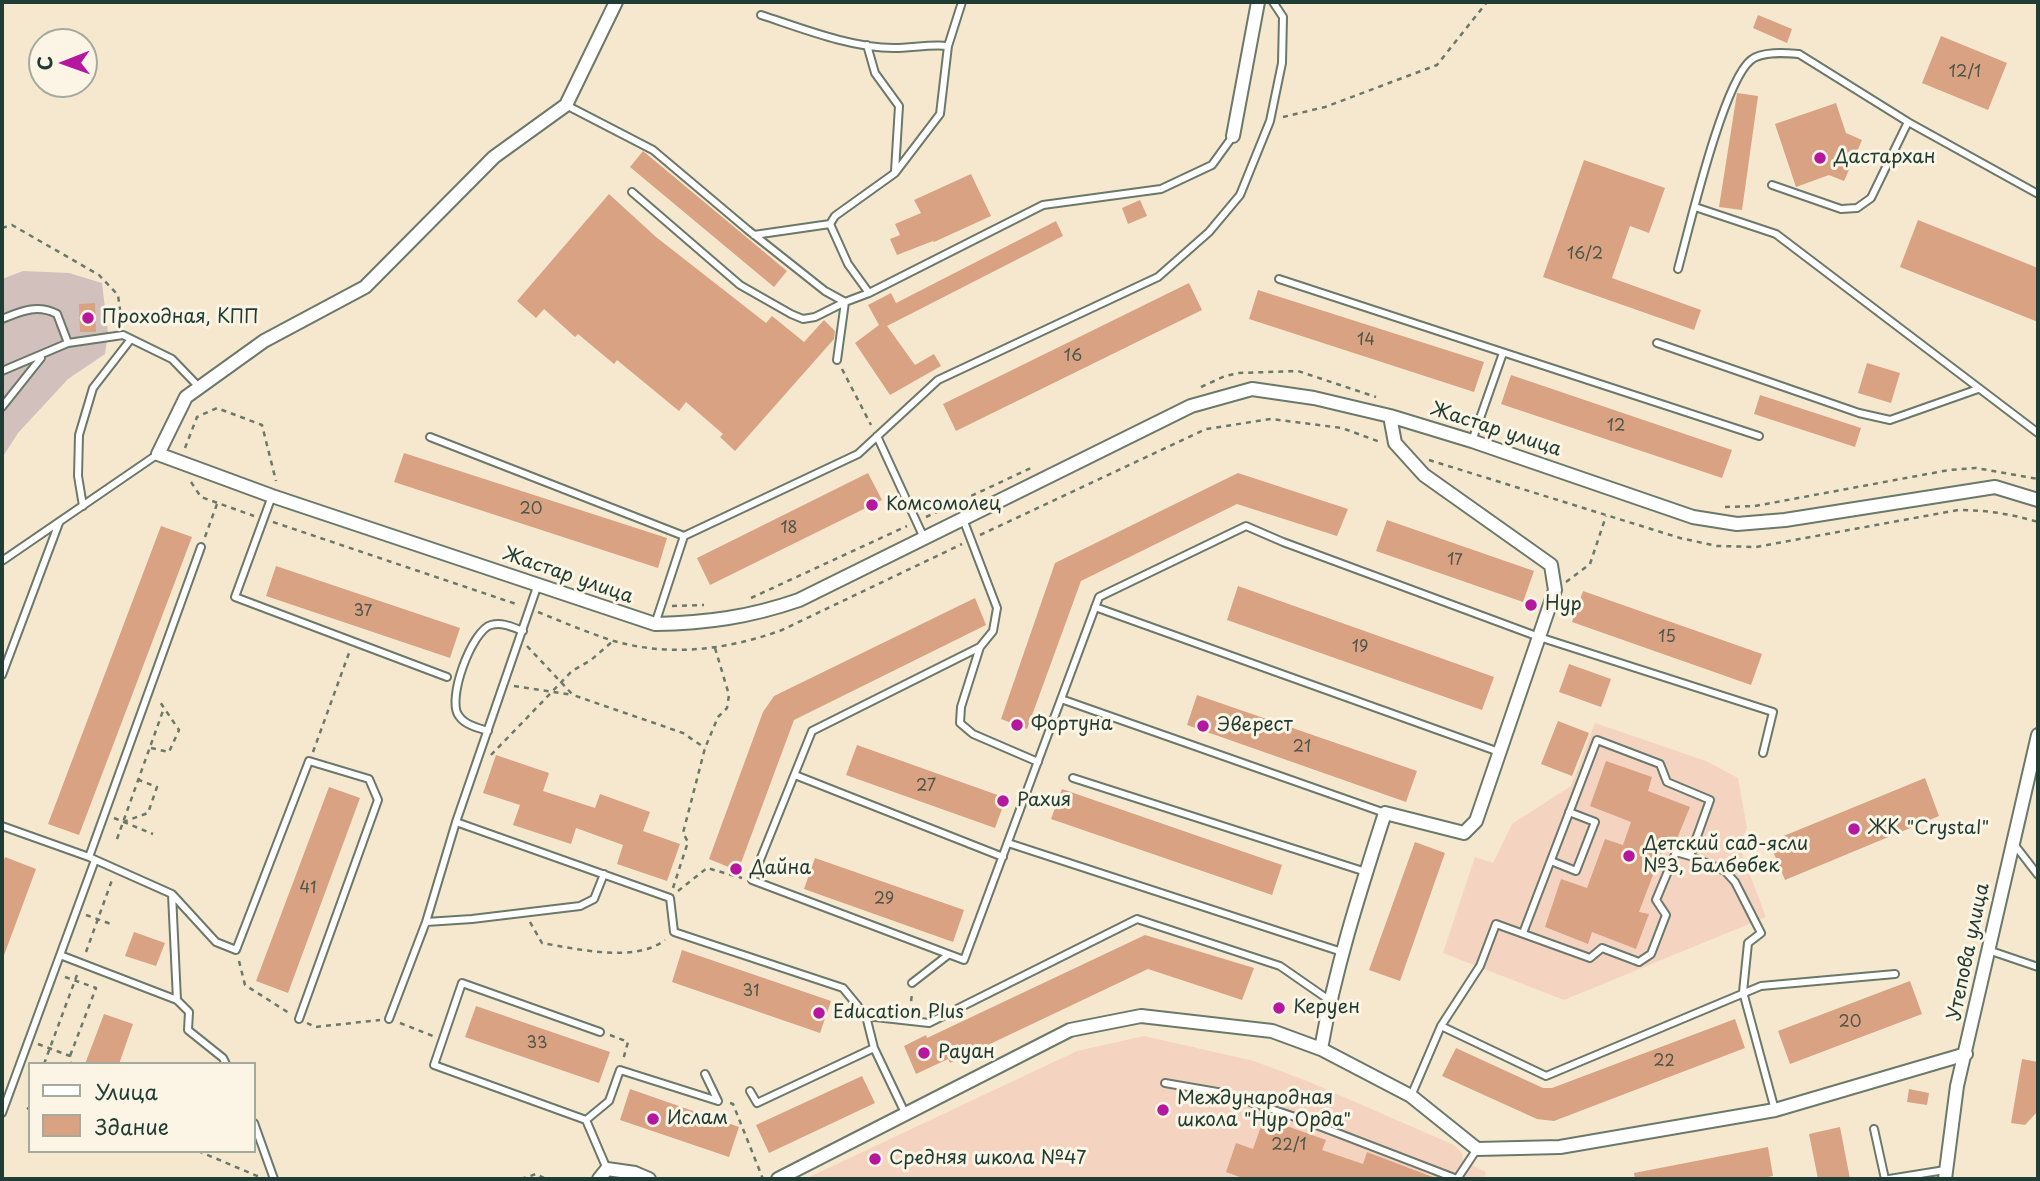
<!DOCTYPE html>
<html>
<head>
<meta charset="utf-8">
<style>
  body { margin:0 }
  #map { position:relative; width:2040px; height:1181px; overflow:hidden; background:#f6e8ce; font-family:"Playpen Sans",sans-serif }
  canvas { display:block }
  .frame { position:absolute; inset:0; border:4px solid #1f3d34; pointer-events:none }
  .legend { position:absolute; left:28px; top:1062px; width:228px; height:91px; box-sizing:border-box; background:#fcf5e5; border:2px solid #a4ab9e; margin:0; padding:9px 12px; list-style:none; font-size:21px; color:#1f3d34 }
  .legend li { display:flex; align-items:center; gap:14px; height:35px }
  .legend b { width:35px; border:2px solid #a4ab9e }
  .north { position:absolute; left:28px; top:28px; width:70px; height:70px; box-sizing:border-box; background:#fcf5e5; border:2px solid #a4ab9e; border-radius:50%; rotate:269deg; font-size:19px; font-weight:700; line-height:28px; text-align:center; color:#1f3d34 }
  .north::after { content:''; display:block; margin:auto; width:24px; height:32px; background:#b5179e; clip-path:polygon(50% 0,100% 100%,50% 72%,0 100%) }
</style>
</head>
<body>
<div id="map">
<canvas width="2040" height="1181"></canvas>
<div class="frame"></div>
<ul class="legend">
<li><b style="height:9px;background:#fff"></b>Улица</li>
<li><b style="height:19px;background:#d9a283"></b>Здание</li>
</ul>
<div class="north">С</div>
</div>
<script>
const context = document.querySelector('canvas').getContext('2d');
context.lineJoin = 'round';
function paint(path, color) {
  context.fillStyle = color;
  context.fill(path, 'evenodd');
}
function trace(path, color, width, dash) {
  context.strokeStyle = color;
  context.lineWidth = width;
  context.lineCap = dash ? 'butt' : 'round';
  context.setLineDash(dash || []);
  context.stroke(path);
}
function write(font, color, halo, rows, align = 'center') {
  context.font = font + ' "Playpen Sans",sans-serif';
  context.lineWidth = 6;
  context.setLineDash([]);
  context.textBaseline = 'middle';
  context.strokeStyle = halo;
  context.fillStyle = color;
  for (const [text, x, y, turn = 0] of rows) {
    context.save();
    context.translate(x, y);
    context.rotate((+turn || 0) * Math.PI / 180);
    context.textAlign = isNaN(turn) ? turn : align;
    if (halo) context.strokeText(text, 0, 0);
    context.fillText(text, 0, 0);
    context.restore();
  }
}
const built = new Path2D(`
  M1595 723 1706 761 1738 778 1747 828 1739 846 1766 917 1564 1000 1443 953 1475 857 1493 863 1512 824 1571 786Z
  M1144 1036 1254 1061 1307 1081 1454 1145 1462 1153 1463 1161 1486 1172 1484 1179H805L1077 1051Z`);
const industrial = new Path2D(`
  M23 271 69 273 102 283 108 333 105 354 68 379 18 433 2 458V279Z`);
const building = new Path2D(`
  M1758 15 1792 29 1787 43 1753 28Z
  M1941 36 2007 63 1988 110 1922 83Z
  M1737 93 1758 96 1742 210 1719 207Z
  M1836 103 1846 133 1862 140 1844 181 1829 175 1796 187 1775 124Z
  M643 151 787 271 774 287 630 167Z
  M1584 160 1665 188 1649 233 1630 226 1612 278 1701 310 1694 330 1543 277Z
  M971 174 991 216 934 242 933 241 897 255 890 239 900 235 895 224 921 213 914 200Z
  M609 194 656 237 766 323 772 316 804 342 824 320 835 331 834 339 735 451 720 437 723 434 686 402 679 411 617 360 614 364 578 334 575 337 544 309 536 318 517 301Z
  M1140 200 1147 216 1128 224 1122 208Z
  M1918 220 2038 268V322L1900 267Z
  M1056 221 1063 236 887 326 915 365 934 354 941 366 890 395 855 343 879 325 868 305 891 293 896 303Z
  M1189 283 1202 310 956 431 943 404Z
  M1258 290 1484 362 1474 392 1249 319Z
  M95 303 96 332H80L79 304Z
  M1867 363 1900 373 1891 403 1858 393Z
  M1511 375 1732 450 1722 478 1501 404Z
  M1760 395 1861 428 1855 447 1754 414Z
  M404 453 667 538 658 568 394 482Z
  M868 473 882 500 710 585 697 558Z
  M1238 473 1348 509 1337 536 1237 504 1081 581 1027 729 1001 719 1055 563Z
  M1387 520 1534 571 1523 602 1376 551Z
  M161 526 192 537 79 835 48 824Z
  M276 566 460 628 450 658 266 596Z
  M1238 586 1494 677 1482 710 1227 620Z
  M1583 591 1762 654 1751 685 1572 622Z
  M975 598 986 625 794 720 738 871 709 859 763 712 774 696Z
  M1569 664 1611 679 1601 707 1559 692Z
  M1197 695 1417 771 1406 802 1187 725Z
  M1558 721 1589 733 1572 776 1541 764Z
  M857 745 1006 798 995 828 846 775Z
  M496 755 549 773 543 791 595 808 600 794 650 812 643 831 680 844 667 881 617 864 623 845 576 828 571 844 513 825 520 805 483 793Z
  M1606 761 1652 777 1648 791 1690 807 1676 841 1667 838 1639 912 1649 914 1636 949 1592 932 1588 944 1545 927 1561 879 1587 888 1605 839 1623 845 1631 822 1590 806Z
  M1925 778 1939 816 1785 880 1769 842Z
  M329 787 360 798 288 993 256 981Z
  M1062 789 1282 865 1272 895 1051 819Z
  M1415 842 1445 853 1400 981 1369 970Z
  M5 857 36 869 3 958 2 866Z
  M815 858 964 910 953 942 804 889Z
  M134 932 165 943 156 966 125 956Z
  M1145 935 1254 968 1242 1000 1148 969 950 1063 948 1059 916 1074 904 1046 926 1035 927 1038Z
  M682 950 831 1001 820 1033 672 982Z
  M1910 981 1922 1014 1790 1064 1778 1031Z
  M476 1006 610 1052 599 1083 465 1037Z
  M104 1014 133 1024 119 1064H85Z
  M1735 1019 1745 1048 1554 1121 1537 1119 1442 1076 1456 1048 1543 1088H1552Z
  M2022 1059 2038 1062V1111L2025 1125 2011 1123Z
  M862 1076 875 1103 769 1153 756 1125Z
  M630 1089 739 1127 729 1157 620 1120Z
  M1909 1089 1929 1093 1927 1105 1907 1102Z
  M1264 1118 1326 1140 1322 1150 1363 1164 1367 1152 1438 1179H1245L1226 1172 1236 1143 1253 1149Z
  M1840 1127 1850 1179H1818L1809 1134Z
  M1768 1147 1773 1176 1757 1179H1635L1634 1173Z`);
const path = new Path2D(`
  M1283 117 1325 107 1437 65 1487 2
  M2 228 12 225 99 275 118 295 122 325
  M842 369 871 425
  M1201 387 1225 376 1239 373 1298 371 1376 397
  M185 448 197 417 217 408 262 425 276 481
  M1429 460 1680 538 1717 546 1756 547 1958 510C1987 510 2011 514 2038 522
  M191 482 201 497 254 516
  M1725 507 1755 506 1949 470 1976 468 2038 479
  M926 517 1031 468
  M273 522 519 605
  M980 535 1206 429 1271 419 1342 428 1380 442
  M205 537 217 504
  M1566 582 1590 564 1606 516
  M751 598 907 526
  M672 606 704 605
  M538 612C563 622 588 633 614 641 670 657 727 650 782 630L962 544
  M527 646 573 695 683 733 705 748
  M514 686 573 695
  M151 748 169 752 179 730 158 699
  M313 752 349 653
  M491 755 572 671 591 660 613 641
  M114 818 153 834
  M123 822 148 813 157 787 139 780
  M117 839 164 708
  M673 888 688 842 683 833 705 748 718 717 727 708 729 695 715 648
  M678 891 707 868 742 878
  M86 915 111 924
  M530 922 542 943C577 949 636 963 665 940
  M86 952 112 880
  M239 961 245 985 289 1013
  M65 977 96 988 70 1056
  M910 1011 912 993
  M307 1023 315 1027 380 1020
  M400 1023 433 1036
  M610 1035 628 1042 623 1060
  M38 1044 70 1056 71 1064
  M44 1064 77 975
  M730 1103 733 1104 763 1179
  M27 1109 30 1107
  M198 1151 262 1178
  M521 1179 536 1174 546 1179`);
const lane = new Path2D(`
  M761 15C801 28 851 48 894 48 912 48 930 44 948 46
  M867 45 875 73 899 106 895 171
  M566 105 653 150 748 230 825 291 845 302 869 293 1043 205 1161 189 1212 165 1233 136
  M1772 185 1841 209 1857 208 1871 198 1908 122
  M632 192 740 285 791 314 803 319 815 317 845 302 837 360
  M1695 207 1776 234 2038 433
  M754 235 830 224
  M1678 269C1689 229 1723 82 1751 60 1762 51 1786 53 1799 54L1908 122 2038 194
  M1279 279 1759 436
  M869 293 848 264 830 224 835 216 895 173 940 114 948 46 962 2
  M2 319C22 311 37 304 57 314L68 343
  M1657 343 1859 413 1890 420 1978 389
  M2 371 68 343 123 335 172 359 199 387
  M2 407 41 358
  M877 436 924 538
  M430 437 684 536 858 454 938 380 1158 277 1209 232 1240 195 1270 121 1282 63 1283 17 1273 2
  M1472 441 1503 353
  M272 496 235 597 447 677
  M83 506 78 476 79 435 93 388 131 339
  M963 519 997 608 993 631 980 647 961 707 960 723 973 734 1038 762
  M2 561 158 454
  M1095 607 1499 752
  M655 624 684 536
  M980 647 812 731 752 880 964 960 1099 597 1246 526 1283 542 1539 637 1773 712 1763 753
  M2 675 59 523
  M1061 699 1385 813
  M488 731C478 728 465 725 459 716 446 700 472 630 491 625 503 622 512 627 523 631
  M795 775 1003 857
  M1073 778 1366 872
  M456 822 670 898 674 932 843 988 866 1016 874 1048 906 1115
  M2 826 89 857 172 894 177 1000
  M1008 843 1342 952
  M2014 844 2038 875
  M1690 856 1725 871 1735 882 1761 933 1748 943 1743 992 1775 1110
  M89 857 201 547
  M1551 861 1576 871 1595 822 1569 812
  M172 894 216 942 236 950 309 761 369 779 378 800 299 1019
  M426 922 472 919 580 906 594 899 604 874
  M1988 950 2038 967
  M60 955 177 1000 189 1012 188 1030 223 1058 226 1064
  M912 983 948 955
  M866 1016 929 1023 1137 919 1280 966 1329 1000
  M389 1019 426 922 456 822 537 587
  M1441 1026 1546 1076 1761 986 1895 974
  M600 1032 462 983 434 1065 586 1120 607 1169
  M705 1074 718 1101
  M1165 1083 1223 1093 1301 1119 1457 1179
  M750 1091 757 1103 874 1048
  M1411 1096 1441 1026 1480 966 1496 924 1590 958 1602 948 1639 962 1651 954 1666 915 1656 900 1676 852 1690 856 1710 800 1667 782 1660 764 1597 740 1523 933
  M2 1113 95 860
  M586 1120 609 1101 620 1070 718 1101
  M254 1123 274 1179
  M1874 1129 1885 1179
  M1457 1179 1477 1149
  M1889 1179 1945 1170`);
const street = new Path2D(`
  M616 2 566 105 494 157 365 287 264 341 186 397 158 454 272 496 655 624C707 623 750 617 799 600L1191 406 1252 389 1314 398 1390 416 1472 441 1693 517 1737 524 1785 520 1995 487 2038 500
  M1233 136 1258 2
  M1321 1049C1335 968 1360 891 1385 813L1464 833 1476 821 1555 590 1551 565 1424 475 1395 443 1390 416
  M599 1179 607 1169 635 1173 649 1179
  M778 1179 1070 1030 1141 1016 1272 1031 1321 1049 1411 1096 1477 1149 1560 1147 1775 1110 1966 1054
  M1945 1179 1957 1086 2038 735`);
const markers = [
  [1820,158,7,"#b5179e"],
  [88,318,7,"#b5179e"],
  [872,505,7,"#b5179e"],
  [1531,605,7,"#b5179e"],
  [1017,725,7,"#b5179e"],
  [1203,726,7,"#b5179e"],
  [1003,801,7,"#b5179e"],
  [1854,829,7,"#b5179e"],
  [1629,856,7,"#b5179e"],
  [736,869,7,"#b5179e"],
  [1279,1008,7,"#b5179e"],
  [819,1013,7,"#b5179e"],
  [924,1053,7,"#b5179e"],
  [1163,1110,7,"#b5179e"],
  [653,1119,7,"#b5179e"],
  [875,1159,7,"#b5179e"]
];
const numberNames = [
  ["12/1",1965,73],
  ["16/2",1585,255],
  ["14",1366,341],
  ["16",1073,357],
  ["12",1616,427],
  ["20",531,510],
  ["18",789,529],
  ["17",1455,561],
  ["37",363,612],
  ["15",1667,638],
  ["19",1360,648],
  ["21",1302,748],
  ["27",926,787],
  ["41",308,889],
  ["29",884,900],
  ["31",751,992],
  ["20",1850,1023],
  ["33",537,1044],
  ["22",1664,1062],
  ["22/1",1289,1146]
];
const poiNames = [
  ["Дастархан",1834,158],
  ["Проходная, КПП",102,318],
  ["Комсомолец",886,505],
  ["Нур",1545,605],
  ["Фортуна",1031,725],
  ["Эверест",1217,726],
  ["Рахия",1017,801],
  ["ЖК \"Crystal\"",1868,829],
  ["Детский сад-ясли",1643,845],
  ["№3, Балбөбек",1643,867],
  ["Дайна",750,869],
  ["Керуен",1293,1008],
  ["Education Plus",833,1013],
  ["Рауан",938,1053],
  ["Международная",1177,1099],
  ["школа \"Нур Орда\"",1177,1121],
  ["Ислам",667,1119],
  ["Средняя школа №47",889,1159]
];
const streetNames = [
  ["Жастар улица",1496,430,18],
  ["Жастар улица",568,576,19],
  ["Утепова улица",1969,952,-78]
];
paint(built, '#f5d3c1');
paint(industrial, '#d1c0bc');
paint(building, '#d9a283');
trace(lane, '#6a796a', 10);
trace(street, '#6a796a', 16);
trace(path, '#6a796a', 2.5, [5, 5]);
trace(lane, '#fff', 6);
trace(street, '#fff', 12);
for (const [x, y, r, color] of markers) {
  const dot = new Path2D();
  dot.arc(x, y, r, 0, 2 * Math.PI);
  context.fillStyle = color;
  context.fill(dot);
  trace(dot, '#fcf5e5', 2.5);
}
write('16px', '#4e5648', null, numberNames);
write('19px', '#1f3d34', '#fcf5e5', poiNames, 'left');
write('19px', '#1f3d34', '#fcf5e5', streetNames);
</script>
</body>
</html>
